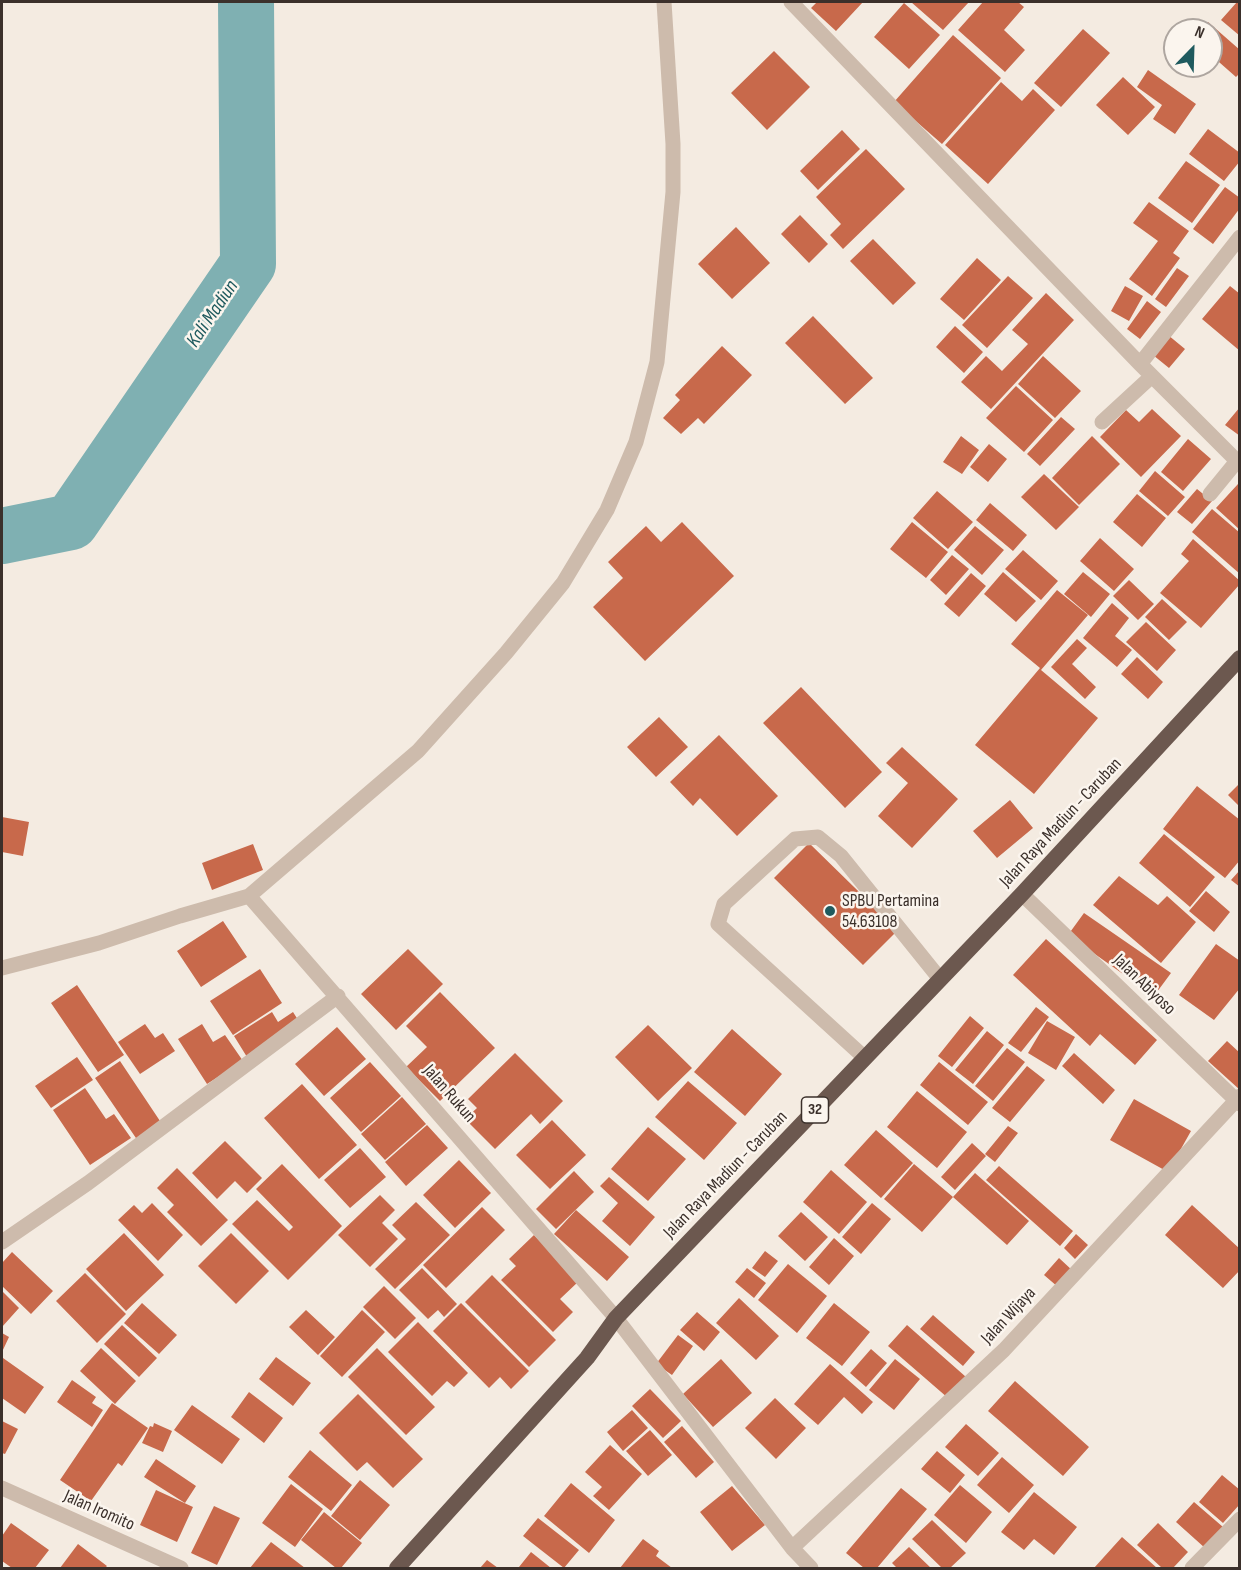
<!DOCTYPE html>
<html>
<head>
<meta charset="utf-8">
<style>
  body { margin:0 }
  #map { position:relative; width:1241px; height:1570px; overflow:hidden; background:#f4ebe1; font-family:"Sofia Sans Condensed",sans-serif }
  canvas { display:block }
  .frame { position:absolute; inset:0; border:3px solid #3b302b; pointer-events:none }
  .north { position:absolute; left:1163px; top:18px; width:60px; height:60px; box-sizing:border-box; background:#fbf5ee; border:2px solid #aea6a0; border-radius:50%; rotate:23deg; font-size:16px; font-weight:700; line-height:24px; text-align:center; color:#3b302b }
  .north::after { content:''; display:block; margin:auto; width:21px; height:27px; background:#1f5a5e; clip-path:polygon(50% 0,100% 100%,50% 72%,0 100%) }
</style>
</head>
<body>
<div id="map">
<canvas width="1241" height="1570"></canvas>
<div class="frame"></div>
<div class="north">N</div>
</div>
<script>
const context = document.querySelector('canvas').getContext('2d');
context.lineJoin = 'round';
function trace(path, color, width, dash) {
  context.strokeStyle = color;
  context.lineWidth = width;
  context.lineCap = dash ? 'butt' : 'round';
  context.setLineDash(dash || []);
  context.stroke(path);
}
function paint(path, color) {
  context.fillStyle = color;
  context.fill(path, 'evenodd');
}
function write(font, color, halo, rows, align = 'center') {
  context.font = font + ' "Sofia Sans Condensed",sans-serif';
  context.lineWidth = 5;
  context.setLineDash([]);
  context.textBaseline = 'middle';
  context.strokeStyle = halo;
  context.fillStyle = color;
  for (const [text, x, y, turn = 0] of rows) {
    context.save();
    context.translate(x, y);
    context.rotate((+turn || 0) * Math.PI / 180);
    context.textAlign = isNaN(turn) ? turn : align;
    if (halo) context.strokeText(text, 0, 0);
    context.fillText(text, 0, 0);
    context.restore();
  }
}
const river = new Path2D(`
  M2 536 71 522 248 264 246 2`);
const building = new Path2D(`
  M817 2H863L836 31 811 8Z
  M911 2H969L943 30Z
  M983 2H1018L1024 7 1004 30 1025 50 1005 72 958 30Z
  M1237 2H1240V36L1221 20Z
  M904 3 940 35 909 69 874 37Z
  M1208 22 1240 50V73L1236 77 1211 55V30H1200Z
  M1083 29 1110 53 1061 107 1034 83Z
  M953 35 1001 78 942 144 894 102Z
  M774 51 810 87 767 130 731 93Z
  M1148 70 1196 104 1175 134 1153 119 1162 105 1137 87Z
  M1123 77 1155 107 1128 135 1096 105Z
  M1001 82 1022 101 1033 89 1055 110 988 184 945 145Z
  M1208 129 1240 153V161L1224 181 1189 154Z
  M842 130 860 149 818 190 800 171Z
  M866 149 905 189 843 249 830 235 841 224 816 197Z
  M1186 161 1220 185 1192 223 1158 198Z
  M1225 187 1240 198V208L1213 244 1193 229Z
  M1149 202 1189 231 1173 253 1180 258 1152 296 1129 279 1158 241 1133 223Z
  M800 215 828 244 809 263 781 234Z
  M736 227 770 263 732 299 698 264Z
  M873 239 916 283 893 305 850 261Z
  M977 258 1001 280 964 320 940 299Z
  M1177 268 1189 276 1166 307 1155 299Z
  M1008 276 1033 298 987 348 962 325Z
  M1125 286 1143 296 1129 321 1111 311Z
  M1230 286 1240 294V351L1202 319Z
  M1046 293 1074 320 991 409 961 382 986 356 1002 371 1028 344 1012 330Z
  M1147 301 1161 312 1140 339 1127 329Z
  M813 316 873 378 845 404 785 343Z
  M955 326 983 352 964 373 936 347Z
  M1168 335 1185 349 1169 368 1153 355Z
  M722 346 752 375 704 424 698 418 681 434 663 418 680 400 675 395Z
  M1043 356 1081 391 1055 418 1018 384Z
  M1016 386 1053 420 1024 452 986 418Z
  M1240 407V436L1225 425Z
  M1152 409 1181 436 1141 477 1100 437 1126 410 1139 422Z
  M1061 417 1075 429 1040 466 1027 454Z
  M961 436 979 450 962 474 943 462Z
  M1092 436 1120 464 1079 505 1052 478Z
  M1188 439 1211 459 1183 491 1161 472Z
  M989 444 1007 459 988 482 970 467Z
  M1155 471 1185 497 1168 516 1139 491Z
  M1044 474 1079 507 1056 530 1021 497Z
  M1238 484 1240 485V530L1216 508Z
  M1197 489 1212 501 1192 524 1177 512Z
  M937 491 973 522 948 549 913 518Z
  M1137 494 1166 518 1142 547 1113 522Z
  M990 503 1027 535 1013 551 976 520Z
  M1212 509 1240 533V574L1192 532Z
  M682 522 734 576 645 661 593 607 623 578 608 562 646 526 661 542Z
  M912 522 948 552 926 578 890 549Z
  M975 526 1004 550 982 575 954 550Z
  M1100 538 1134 569 1114 591 1080 561Z
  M1193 539 1240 581V584L1201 628 1160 593 1189 561 1181 554Z
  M1023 550 1058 581 1041 600 1005 569Z
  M952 555 969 569 946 595 930 580Z
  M1003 572 1036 601 1016 622 984 594Z
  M1083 572 1110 594 1091 617 1064 594Z
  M971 573 986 586 959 617 944 604Z
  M1129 580 1154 604 1138 620 1113 596Z
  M1057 590 1088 615 1041 670 1098 718 1034 794 975 745 1040 668 1011 644Z
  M1162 599 1187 622 1169 640 1145 617Z
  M1112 603 1129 618 1115 636 1132 650 1117 667 1083 638Z
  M1146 622 1176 650 1157 671 1126 642Z
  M1077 639 1087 648 1072 664 1096 687 1085 699 1051 667Z
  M1137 657 1163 682 1148 699 1121 674Z
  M801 687 882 772 845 808 763 723Z
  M659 717 688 747 656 777 627 747Z
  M719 735 778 796 737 836 700 798 693 806 670 782Z
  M902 747 958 799 912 848 878 816 908 783 886 763Z
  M1240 783V807L1228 795Z
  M1197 786 1240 820V860L1225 878 1163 829Z
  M1010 800 1033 828 997 858 973 831Z
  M2 817 29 822 23 856 2 852Z
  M1164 834 1215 877 1190 907 1139 863Z
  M809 843 898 930 863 965 774 878Z
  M253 844 263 870 212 890 202 863Z
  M1240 870V887L1231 880Z
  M1119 876 1158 905 1167 896 1196 922 1161 963 1093 905Z
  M1206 891 1230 912 1214 932 1189 911Z
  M1084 913 1171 973 1154 996 1068 935Z
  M223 921 247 957 201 987 177 951Z
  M1046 939 1157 1040 1135 1065 1100 1034 1090 1046 1013 975Z
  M1216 944 1240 961V988L1214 1020 1179 995Z
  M408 949 443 984 396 1030 361 994Z
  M260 969 282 1003 233 1035 210 1001Z
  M77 985 124 1055 98 1072 51 1003Z
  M440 992 495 1048 440 1101 406 1067 427 1047 406 1026Z
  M1036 1007 1049 1017 1021 1052 1008 1043Z
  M272 1012 278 1022 293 1012 300 1023 247 1057 234 1036Z
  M970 1016 984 1028 952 1067 938 1056Z
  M1047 1021 1075 1037 1056 1070 1028 1053Z
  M145 1024 155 1038 163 1033 175 1051 140 1074 118 1042Z
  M202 1024 213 1042 225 1035 243 1061 207 1084 178 1039Z
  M648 1025 692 1068 658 1101 615 1057Z
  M337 1027 366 1059 324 1096 295 1064Z
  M732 1029 782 1074 745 1116 694 1072Z
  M987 1031 1004 1045 973 1084 955 1070Z
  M1227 1041 1240 1053V1090L1208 1061Z
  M1007 1048 1025 1062 993 1101 975 1086Z
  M515 1053 563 1101 540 1124 531 1114 495 1149 465 1119 477 1108 468 1099Z
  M1074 1053 1115 1090 1103 1104 1062 1066Z
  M77 1057 93 1080 51 1108 35 1086Z
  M120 1061 162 1124 138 1141 95 1078Z
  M370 1062 401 1096 361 1132 330 1098Z
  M939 1062 988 1102 968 1125 920 1085Z
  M1027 1066 1045 1080 1010 1122 992 1108Z
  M688 1081 737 1123 704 1160 655 1117Z
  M302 1084 357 1145 319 1179 264 1118Z
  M85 1088 106 1119 114 1114 131 1138 90 1165 53 1110Z
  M917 1091 967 1132 937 1168 887 1127Z
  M402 1097 426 1124 385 1160 361 1134Z
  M1134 1099 1191 1131 1168 1172 1110 1140Z
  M552 1120 586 1155 550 1189 516 1155Z
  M427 1125 448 1148 406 1186 385 1162Z
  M1008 1126 1018 1133 995 1162 985 1154Z
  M648 1127 686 1159 648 1201 611 1169Z
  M876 1130 913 1163 881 1198 844 1165Z
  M225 1141 262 1178 247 1193 235 1181 217 1199 192 1173Z
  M972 1143 986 1156 955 1190 941 1177Z
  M360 1148 386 1177 350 1208 324 1180Z
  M459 1160 491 1193 455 1228 423 1195Z
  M282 1164 342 1226 288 1280 232 1224 257 1200 289 1231 293 1227 256 1189Z
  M914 1164 953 1197 922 1232 884 1199Z
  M999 1166 1073 1231 1060 1246 986 1180Z
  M177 1168 228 1220 201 1246 167 1212 174 1205 157 1188Z
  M831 1170 867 1202 839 1234 803 1202Z
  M574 1171 594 1192 556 1229 536 1209Z
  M975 1173 1029 1221 1007 1245 953 1197Z
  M609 1177 655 1217 630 1246 602 1221 618 1203 600 1186Z
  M380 1195 395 1210 382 1223 398 1239 370 1267 338 1235Z
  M416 1202 450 1235 395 1289 375 1269 406 1239 392 1225Z
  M152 1203 183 1235 158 1261 118 1220 134 1205 142 1213Z
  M872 1203 891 1219 861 1254 842 1237Z
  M1192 1205 1240 1249V1270L1223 1288 1165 1235Z
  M482 1207 505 1230 446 1288 423 1265Z
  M576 1210 629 1257 607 1281 554 1234Z
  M801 1212 828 1237 805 1261 778 1236Z
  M124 1233 164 1275 126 1311 86 1269Z
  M231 1233 269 1271 236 1304 198 1266Z
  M1076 1234 1088 1245 1075 1259 1064 1248Z
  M534 1235 579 1281 560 1299 573 1312 553 1332 501 1280 516 1266 509 1259Z
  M834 1238 854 1256 829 1285 809 1267Z
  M765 1251 778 1261 765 1277 752 1268Z
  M12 1252 53 1291 31 1314 2 1286V1263Z
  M1059 1258 1073 1271 1058 1287 1044 1275Z
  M788 1264 827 1296 797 1333 758 1300Z
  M422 1268 457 1304 444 1317 438 1310 428 1319 399 1290Z
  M747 1268 766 1283 754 1298 735 1282Z
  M85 1273 126 1314 97 1343 56 1301Z
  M492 1275 556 1340 529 1367 465 1302Z
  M384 1286 416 1318 395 1339 363 1307Z
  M2 1291 19 1308 2 1327Z
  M739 1298 779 1336 756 1360 716 1323Z
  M142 1303 177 1335 159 1354 124 1323Z
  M461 1303 529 1371 511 1389 500 1377 489 1388 433 1331Z
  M834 1303 870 1332 842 1366 806 1338Z
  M306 1310 335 1337 318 1355 289 1327Z
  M362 1310 385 1332 342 1377 320 1356Z
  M697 1312 720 1332 704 1351 680 1330Z
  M933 1315 975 1352 963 1366 920 1329Z
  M418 1322 468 1373 454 1387 447 1381 432 1396 388 1352Z
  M122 1325 157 1358 139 1377 104 1344Z
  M907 1325 966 1377 948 1398 888 1346Z
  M2 1333 9 1337 2 1352Z
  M678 1335 693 1346 672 1375 656 1364Z
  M101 1348 136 1381 115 1404 80 1371Z
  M377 1348 435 1407 406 1435 348 1377Z
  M871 1349 887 1363 866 1387 850 1373Z
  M276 1357 311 1383 293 1406 259 1379Z
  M3 1358 44 1387 25 1414 2 1398Z
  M721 1359 752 1393 713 1427 683 1394Z
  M895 1359 920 1379 894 1410 869 1390Z
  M830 1364 873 1402 862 1414 844 1397 818 1425 794 1404Z
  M72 1380 96 1397 92 1403 103 1410 92 1427 57 1402Z
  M1015 1381 1089 1447 1063 1476 988 1411Z
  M650 1389 681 1421 663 1438 632 1406Z
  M249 1392 283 1418 264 1443 231 1417Z
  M358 1394 423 1459 393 1488 367 1462 357 1471 319 1433Z
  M775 1398 806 1428 776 1459 745 1428Z
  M112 1403 148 1428 122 1466 118 1463 91 1501 60 1480Z
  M192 1405 240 1439 222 1464 174 1430Z
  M632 1410 648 1428 623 1451 607 1432Z
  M2 1421 18 1429 5 1454 2 1453Z
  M154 1423 172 1431 163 1452 142 1443 150 1426 153 1427Z
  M966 1424 999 1453 978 1476 945 1447Z
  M682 1426 714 1462 696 1478 664 1442Z
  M650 1430 672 1455 648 1476 626 1451Z
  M610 1445 642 1474 609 1510 593 1496 602 1487 585 1472Z
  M310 1450 352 1485 331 1511 288 1477Z
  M937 1451 965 1475 950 1493 921 1469Z
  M1002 1457 1034 1485 1009 1513 977 1485Z
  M156 1459 196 1486 185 1503 144 1477Z
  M1222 1475 1240 1490V1504L1223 1523 1199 1502Z
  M360 1480 390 1505 360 1540 331 1516Z
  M571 1483 615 1520 589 1553 544 1516Z
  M291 1484 323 1509 295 1547 262 1523Z
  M960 1485 992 1512 966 1543 934 1515Z
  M732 1486 765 1525 732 1551 700 1512Z
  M901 1488 927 1509 877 1568H864L846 1553Z
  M156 1490 193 1507 177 1542 140 1525Z
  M1034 1492 1077 1527 1054 1555 1034 1539 1024 1550 1001 1532Z
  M1194 1502 1223 1527 1205 1548 1176 1522Z
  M214 1506 240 1518 217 1565 191 1553Z
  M324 1512 362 1543 341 1568H336L301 1540Z
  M538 1518 579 1550 564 1568 523 1536Z
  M932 1520 966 1553 950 1568H942L912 1539Z
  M11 1523 49 1550 35 1568H12L2 1561V1536Z
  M1158 1523 1188 1552 1173 1568H1162L1137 1545Z
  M1122 1537 1157 1568H1094Z
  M643 1539 659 1551 656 1556 672 1568H620Z
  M271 1542 305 1568H250Z
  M78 1544 107 1566 105 1568H60Z
  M909 1547 931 1568H897L892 1563Z
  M531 1552 551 1568H521L519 1567Z
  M487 1560 498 1568H480Z`);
const service = new Path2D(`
  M865 1058 718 924 724 904 795 839 818 837 841 856 940 979`);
const minor = new Path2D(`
  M791 2 1140 364 1240 464
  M1140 364 1240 237
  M1102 422 1152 376
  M1210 494 1237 461
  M1022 894 1240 1104
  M249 896 616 1318 792 1548 811 1568
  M2 968 99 943 180 916 249 896 418 751 506 653 563 583 607 510 636 442 657 362 673 192V144L664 2
  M2 1242 88 1183 338 996
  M2 1488 181 1568
  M792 1548 1004 1350 1240 1096
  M1192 1568 1240 1519`);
const trunk = new Path2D(`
  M397 1568 587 1358 616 1318 1022 894 1240 658`);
const markers = [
  [830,911,6,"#1f5a5e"]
];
const shields = [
  [815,1110,27]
];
const shieldNames = [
  ["32",815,1110]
];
const streetNames = [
  ["Jalan Raya Madiun - Caruban",1061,823,-47],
  ["Jalan Abiyoso",1144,985,44],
  ["Jalan Rukun",449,1094,49],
  ["Jalan Raya Madiun - Caruban",726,1175,-46],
  ["Jalan Wijaya",1009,1316,-47],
  ["Jalan Iromito",99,1511,24]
];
const poiNames = [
  ["SPBU Pertamina",842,901],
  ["54.63108",842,922]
];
const waterNames = [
  ["Kali Madiun",213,314,-56]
];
trace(river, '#7fb0b2', 56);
paint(building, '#c8694b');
trace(service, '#cdbbac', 15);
trace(minor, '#cdbbac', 15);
trace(trunk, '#6c584f', 16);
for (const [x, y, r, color] of markers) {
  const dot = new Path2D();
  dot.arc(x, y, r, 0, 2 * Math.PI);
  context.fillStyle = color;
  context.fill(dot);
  trace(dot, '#fbf5ee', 2);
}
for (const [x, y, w] of shields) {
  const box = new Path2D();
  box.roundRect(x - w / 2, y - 13, w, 26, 4.5);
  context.fillStyle = '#fbf5ee';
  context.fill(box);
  trace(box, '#3b302b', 1.5);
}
write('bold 16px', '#3b302b', null, shieldNames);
write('18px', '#3b302b', '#fbf5ee', streetNames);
write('18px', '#3b302b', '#fbf5ee', poiNames, 'left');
write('italic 20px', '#1f5a5e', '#fbf5ee', waterNames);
</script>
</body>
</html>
